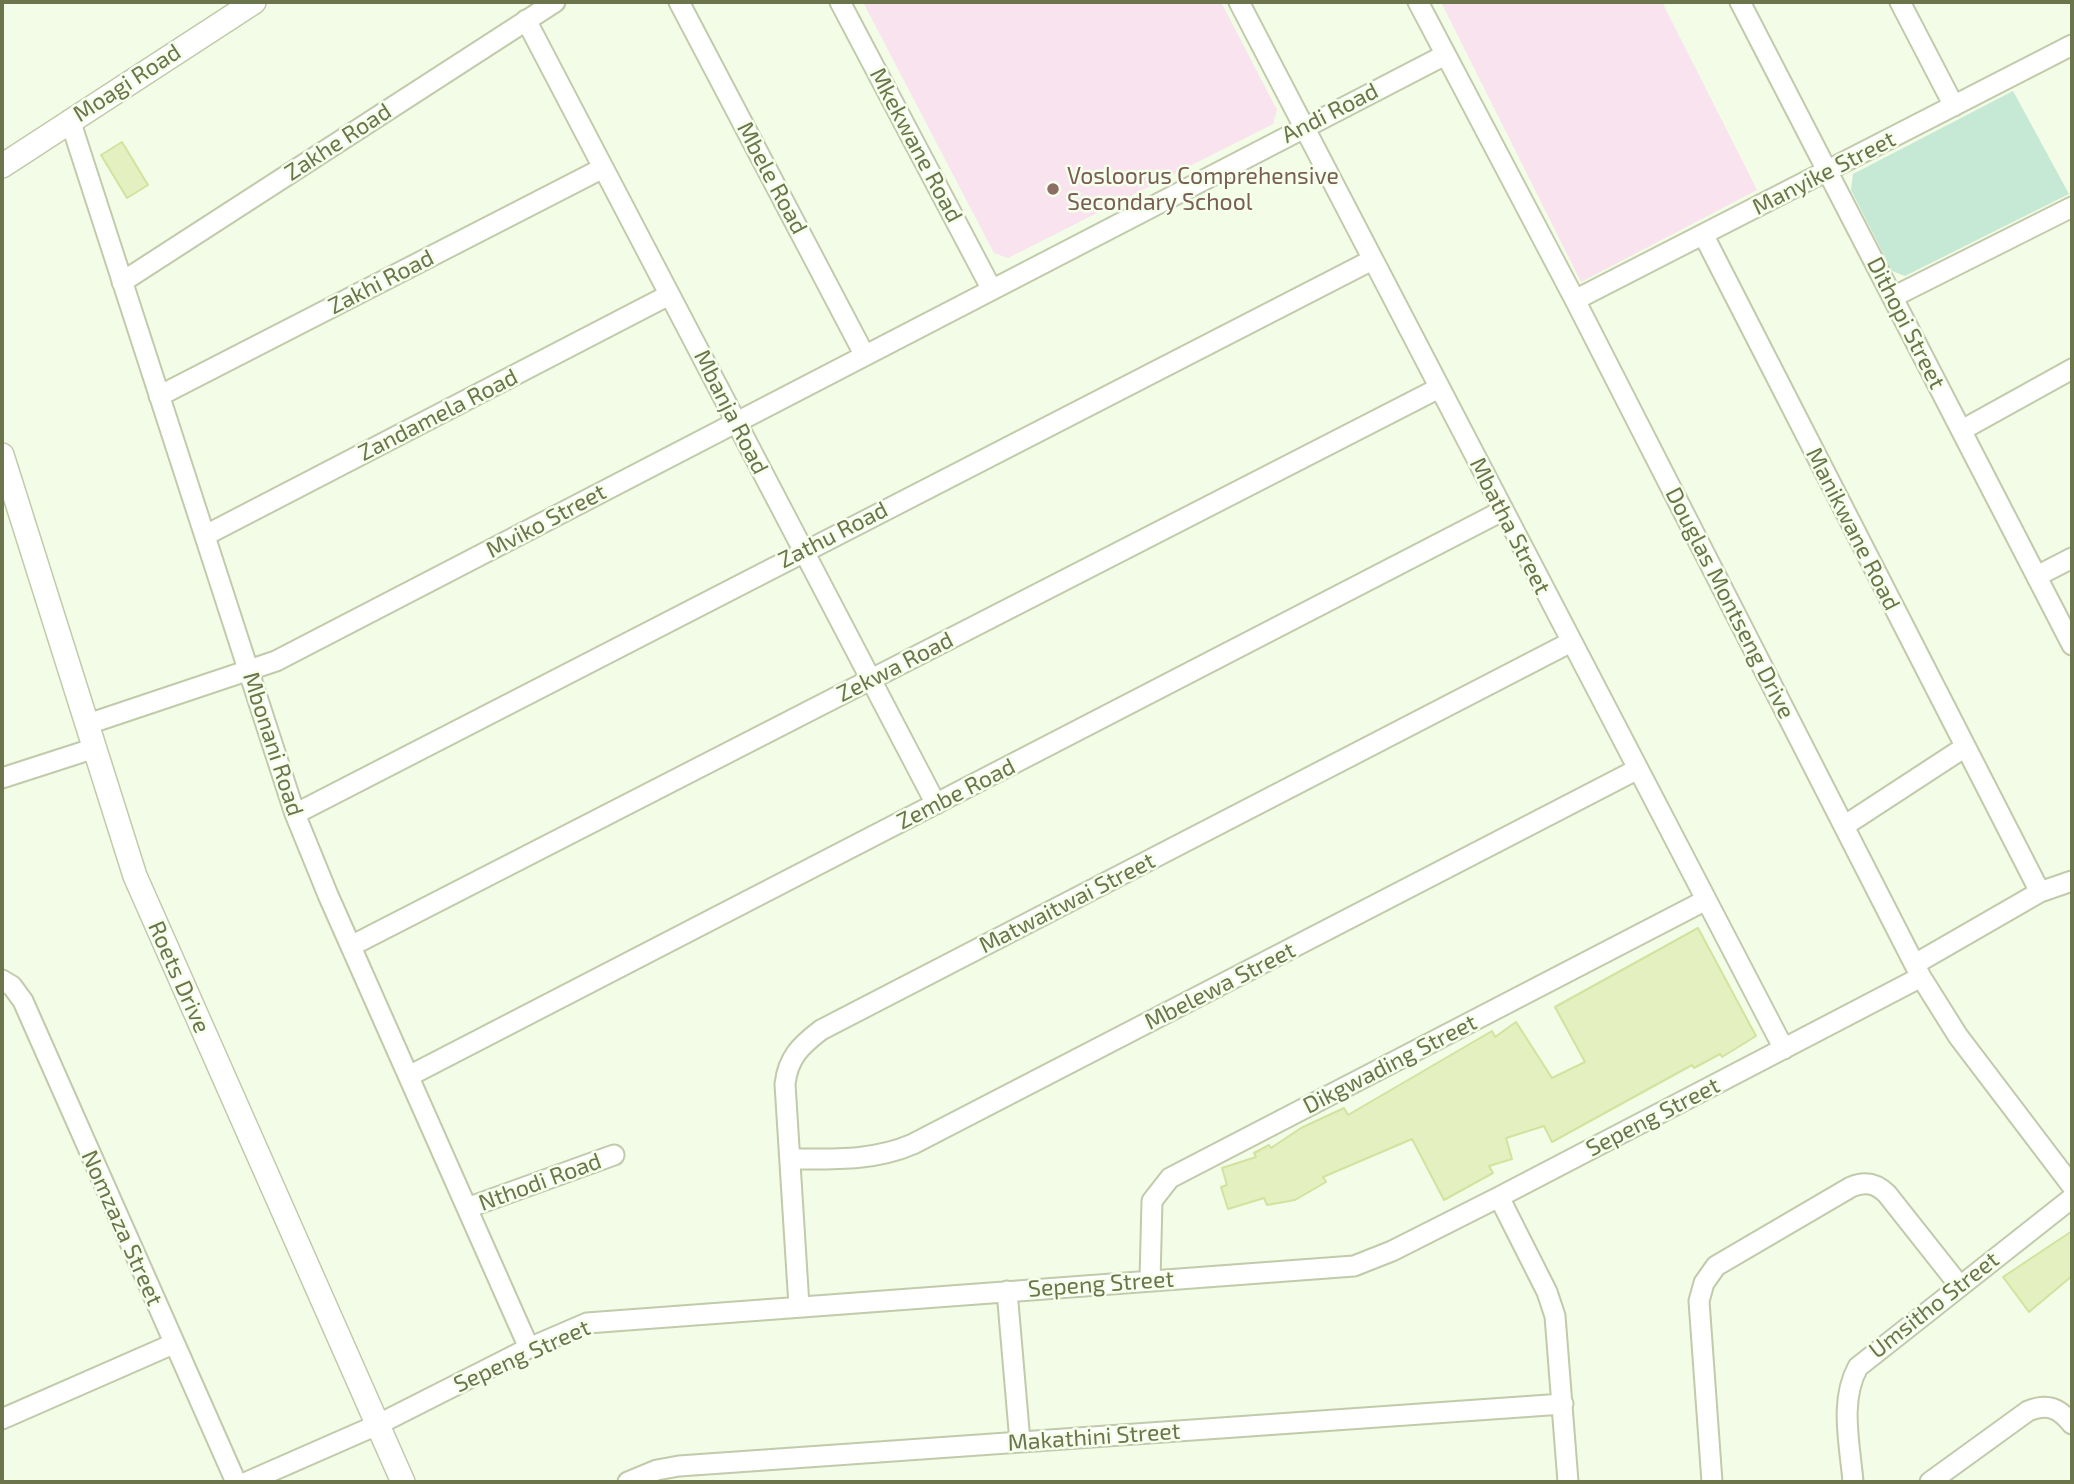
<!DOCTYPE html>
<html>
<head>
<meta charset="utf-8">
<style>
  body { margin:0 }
  #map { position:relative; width:2074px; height:1484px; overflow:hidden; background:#f2fce6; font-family:"Exo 2",sans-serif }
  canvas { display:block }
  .frame { position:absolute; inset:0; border:4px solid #6c744b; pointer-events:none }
</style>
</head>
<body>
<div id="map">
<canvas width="2074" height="1484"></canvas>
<div class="frame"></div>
</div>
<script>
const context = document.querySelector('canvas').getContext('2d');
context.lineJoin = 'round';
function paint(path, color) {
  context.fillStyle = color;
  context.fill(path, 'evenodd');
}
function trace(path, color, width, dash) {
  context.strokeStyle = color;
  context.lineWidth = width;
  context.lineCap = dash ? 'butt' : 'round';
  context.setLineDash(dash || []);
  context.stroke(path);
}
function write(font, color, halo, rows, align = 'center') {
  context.font = font + ' "Exo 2",sans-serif';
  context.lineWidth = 5;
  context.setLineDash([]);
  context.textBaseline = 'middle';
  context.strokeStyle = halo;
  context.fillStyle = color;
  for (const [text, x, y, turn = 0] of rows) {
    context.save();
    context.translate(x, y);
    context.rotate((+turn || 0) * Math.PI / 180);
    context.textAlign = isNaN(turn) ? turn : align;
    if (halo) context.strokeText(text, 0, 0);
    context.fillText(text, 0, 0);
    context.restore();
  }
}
const education = new Path2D(`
  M863 2H1221L1277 110 1273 124 1008 258 994 253Z
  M1441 2H1662L1757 190 1581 282Z`);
const green = new Path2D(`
  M2013 91 2069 194 1905 276 1892 271 1851 190 1853 174Z`);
const building = new Path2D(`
  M122 142 148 185 127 198 101 155Z
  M1698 928 1756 1036 1722 1057 1720 1054 1694 1068 1692 1065 1552 1142 1544 1126 1506 1138 1512 1159 1489 1166 1493 1173 1444 1200 1412 1139 1323 1177 1326 1182 1295 1200 1267 1205 1264 1198 1228 1209 1221 1187 1227 1185 1222 1168 1256 1157 1254 1153 1269 1145 1271 1148 1301 1128 1344 1108 1348 1115 1492 1031 1495 1037 1516 1022 1552 1078 1585 1062 1555 1007Z
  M2072 1231V1276L2029 1312 2003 1277Z`);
const minor = new Path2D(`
  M679 2 864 354
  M840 2 991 288
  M1239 2 1784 1049
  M1418 2 1575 300 1921 977 1958 1036 2072 1186
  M1740 2 2072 645
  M1900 2 1954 106
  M526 20 936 804
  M70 120 295 814 328 895 529 1348
  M1704 236 2040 892
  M122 282 555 2
  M1893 297 2072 207
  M1575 300 2072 45
  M159 396 603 168
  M1962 430 2072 369
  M206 535 669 295
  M2037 576 2072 558
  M88 724 276 661 1445 55
  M2 778 95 748
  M295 814 1372 260
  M1844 826 1965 747
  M351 946 1439 388
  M1915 964 2040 892 2072 881
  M2 980 12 986 23 1001 236 1482
  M409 1076 1502 511
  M792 1159C834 1159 874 1161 913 1144L1636 770
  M1499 1197 1547 1292 1555 1316 1568 1482
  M467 1208 614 1155
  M1150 1280 1152 1201 1170 1178 1706 900
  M1007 1291 1020 1442
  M799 1306 785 1084C788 1058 800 1046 821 1030L1571 642
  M2 1419 173 1344
  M247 1482 377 1425 529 1348 587 1323 1354 1266 1392 1251 1499 1197 1921 977
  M628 1482 657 1470 679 1466 1563 1404
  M1712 1482 1699 1301 1704 1283 1716 1266 1851 1187C1865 1181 1876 1183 1887 1194L1959 1285
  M1853 1482C1850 1445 1839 1401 1858 1367L2072 1198
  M1930 1482 2028 1411C2048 1403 2059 1408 2072 1424`);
const tertiary = new Path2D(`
  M2 166 254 2
  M2 455 135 876 403 1482`);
const markers = [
  [1053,189,7,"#8d6e63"]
];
const streetNames = [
  ["Moagi Road",127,83,-33],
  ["Andi Road",1330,113,-27],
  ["Zakhe Road",338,142,-33],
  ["Mkekwane Road",916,145,62],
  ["Manyike Street",1824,173,-27],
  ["Mbele Road",772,178,62],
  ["Zakhi Road",381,282,-27],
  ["Dithopi Street",1906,323,63],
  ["Mbanja Road",731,412,63],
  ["Zandamela Road",438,415,-27],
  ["Mviko Street",546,521,-28],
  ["Mbatha Street",1510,526,63],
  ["Manikwane Road",1853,529,63],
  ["Zathu Road",833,535,-27],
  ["Douglas Montseng Drive",1730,603,63],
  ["Zekwa Road",895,667,-27],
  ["Mbonani Road",273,744,72],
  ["Zembe Road",956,794,-27],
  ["Matwaitwai Street",1067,903,-27],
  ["Roets Drive",179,977,66],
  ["Mbelewa Street",1220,986,-27],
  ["Dikgwading Street",1390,1064,-27],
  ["Sepeng Street",1653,1117,-27],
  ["Nthodi Road",540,1182,-20],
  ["Nomzaza Street",122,1228,66],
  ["Sepeng Street",1101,1284,-4],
  ["Umsitho Street",1934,1305,-38],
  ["Sepeng Street",522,1356,-24],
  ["Makathini Street",1094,1437,-4]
];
const educationNames = [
  ["Vosloorus Comprehensive",1067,176],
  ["Secondary School",1067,202]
];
paint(education, '#f8e3ee');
paint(green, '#c5e9d5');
paint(building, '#e4f0bf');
trace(building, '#d3e29f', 2);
trace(minor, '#c1caaa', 23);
trace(tertiary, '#c1caaa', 26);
trace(minor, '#fff', 19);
trace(tertiary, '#fff', 23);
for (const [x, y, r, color] of markers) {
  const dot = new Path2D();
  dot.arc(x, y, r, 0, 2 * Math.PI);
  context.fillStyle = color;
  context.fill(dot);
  trace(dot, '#f6feec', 2.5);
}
write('23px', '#6c744b', '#f6feec', streetNames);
write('23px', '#785e54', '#f6feec', educationNames, 'left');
</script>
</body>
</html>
